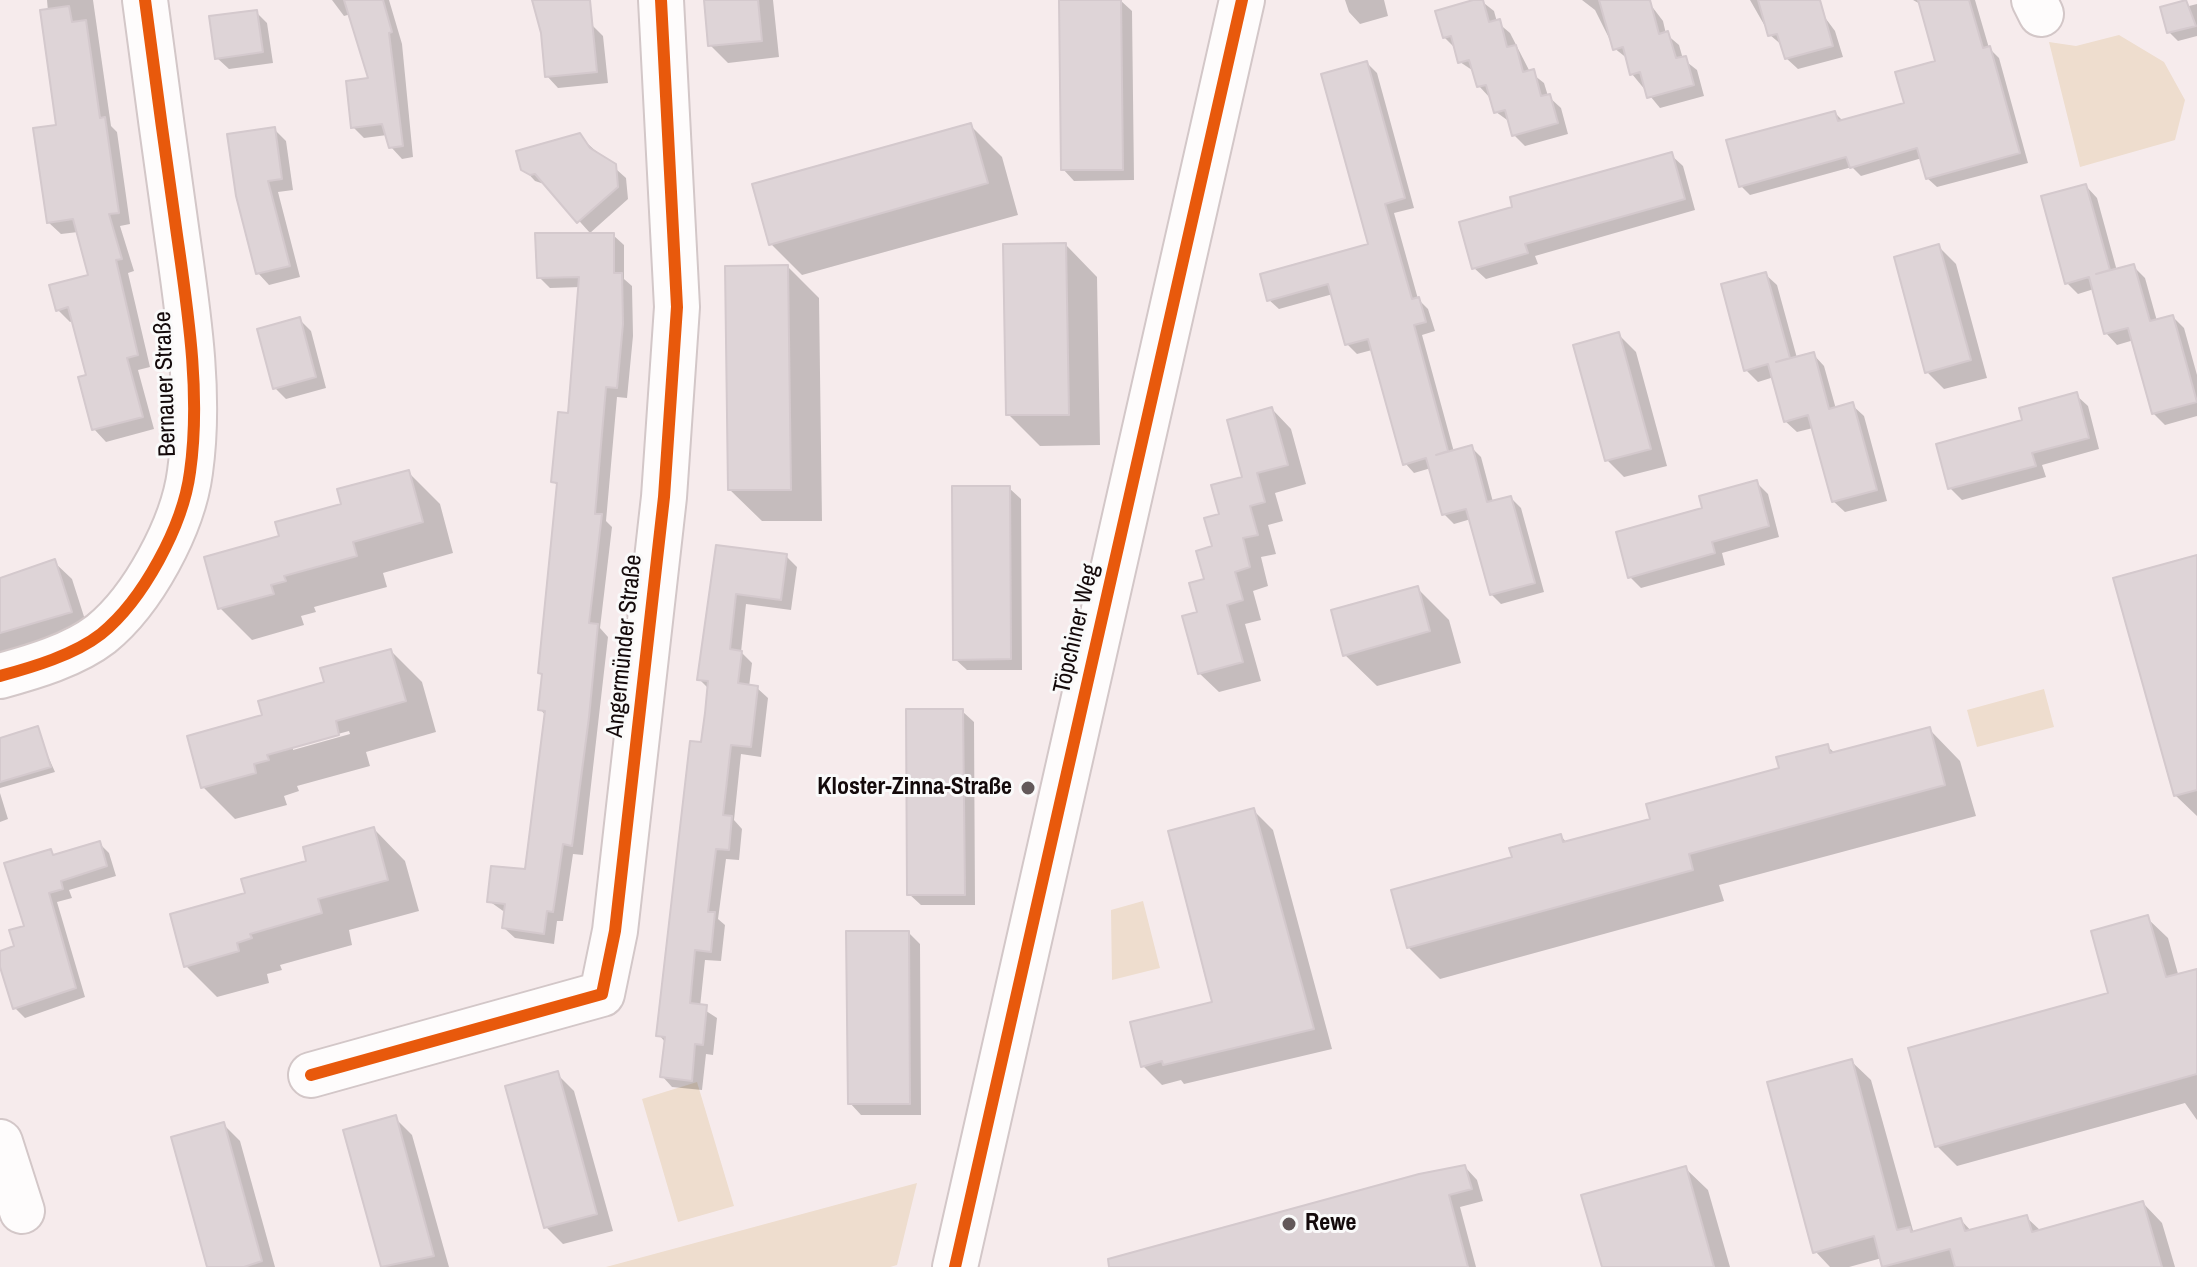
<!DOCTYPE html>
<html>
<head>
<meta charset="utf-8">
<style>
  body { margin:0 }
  canvas { display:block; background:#f6ebec }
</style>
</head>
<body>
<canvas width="2197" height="1267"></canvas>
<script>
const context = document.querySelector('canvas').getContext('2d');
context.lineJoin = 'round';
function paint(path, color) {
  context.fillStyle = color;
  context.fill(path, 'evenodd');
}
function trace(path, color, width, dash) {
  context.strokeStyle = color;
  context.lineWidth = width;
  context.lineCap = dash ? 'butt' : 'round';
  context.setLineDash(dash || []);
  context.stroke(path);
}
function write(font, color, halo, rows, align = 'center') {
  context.font = font + ' "Archivo Narrow",sans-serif';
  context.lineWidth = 6;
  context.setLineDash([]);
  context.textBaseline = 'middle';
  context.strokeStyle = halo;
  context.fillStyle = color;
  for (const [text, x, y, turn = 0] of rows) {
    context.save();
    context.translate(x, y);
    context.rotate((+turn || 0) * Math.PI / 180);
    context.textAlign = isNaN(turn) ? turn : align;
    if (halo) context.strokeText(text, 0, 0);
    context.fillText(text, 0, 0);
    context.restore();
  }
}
const green = new Path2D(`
  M2119 35 2164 62 2185 100 2175 140 2080 167 2049 42 2076 46Z
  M2044 689 2054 727 1977 747 1967 710Z
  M1143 901 1160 968 1112 980 1111 910Z
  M697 1082 734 1206 678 1222 642 1099Z
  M917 1183 897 1265 890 1267H606Z`);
const shadow = new Path2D(`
  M47 0H93L111 126 117 132 130 224 120 226 134 271 128 273 150 367 138 370 154 429 106 442 94 429 88 376 73 321 70 322 58 310 91 277 78 232 61 234 48 222 58 126Z
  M332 0H389L402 44 413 157 402 159 391 147 387 135 364 138 353 127 371 80 351 14 344 16Z
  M706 0H773L779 57 728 63 710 45Z
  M1120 0 1132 11 1134 180 1074 181 1063 169Z
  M1345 0H1384L1388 16 1360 24 1349 12Z
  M1480 0 1494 11 1497 22 1510 33 1530 72 1544 83 1548 96 1561 108 1568 134 1525 146 1514 135 1510 122 1496 112 1490 98 1479 86 1475 72 1460 62 1456 49 1444 37Z
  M1582 0H1647L1663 21 1666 34 1679 45 1683 59 1697 70 1704 96 1660 108 1632 74 1628 59 1614 48 1595 10Z
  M1750 0H1812L1835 31 1843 57 1798 69 1786 58 1783 46 1770 35Z
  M1913 0H1975L1989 48 1999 58 2028 163 1937 187 1927 178 1922 158 1861 176 1852 167 1750 195 1741 186 1835 113 1843 121 1906 104 1937 62 1922 5Z
  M2185 3 2189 6 2197 4V36L2178 41 2169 32Z
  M256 12 267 23 273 63 229 69 217 58Z
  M592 25 603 36 608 83 558 88 547 76Z
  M1367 63 1377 73 1414 208 1394 213 1418 299 1428 309 1435 331 1422 335 1454 452 1471 447 1481 457 1493 502 1511 498 1521 508 1544 592 1501 604 1491 594 1471 519 1454 524 1444 514 1431 468 1414 473 1405 463 1372 350 1357 354 1347 344 1333 294 1279 309 1269 300 1371 246Z
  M970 125 1002 157 1018 215 802 275 771 244Z
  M274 129 286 141 293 190 278 192 300 277 269 285 258 273 229 136Z
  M579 136 626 178 628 199 590 233 547 185 535 181 523 168Z
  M1671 155 1683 166 1695 210 1535 256 1538 264 1486 279 1474 268 1515 208Z
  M2086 186 2097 198 2117 271 2133 266 2145 278 2157 321 2173 317 2184 328 2197 375V416L2165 425 2153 413 2134 340 2117 345 2106 333 2094 289 2078 294 2067 283Z
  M613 235 624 245V279L632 286 633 336 627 398 617 397 606 521 612 527 600 628 608 637 583 855 573 854 563 921H557L554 944 515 938 504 928 506 913 489 901 527 871 546 716 540 709 544 676 540 673 558 486 553 481 570 415 581 287 550 288 539 277Z
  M1066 245 1097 277 1100 445 1040 446 1008 414Z
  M1939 247 1956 264 1987 378 1944 389 1927 372Z
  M788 267 819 298 822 521H762L730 490Z
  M1765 274 1777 285 1797 358 1813 354 1824 366 1836 409 1852 405 1864 416 1887 501 1845 512 1833 501 1813 428 1797 432 1785 421 1774 377 1758 382 1746 370Z
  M299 319 311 331 326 388 286 399 275 388Z
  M1618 334 1636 352 1667 466 1624 477 1607 460Z
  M2076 395 2088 406 2099 449 2042 465 2046 477 1962 500 1950 488 2025 422Z
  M1272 409 1291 429 1306 484 1275 493 1283 521 1268 525 1276 554 1261 557 1268 586 1253 591 1261 620 1245 624 1261 681 1219 692 1199 673V613L1222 515 1244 478Z
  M408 472 440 504 453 553 383 573 387 587 314 607 316 612 301 616 304 625 252 640 220 608 282 537Z
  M1756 482 1768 494 1779 537 1722 553 1725 565 1641 588 1630 577 1704 510Z
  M1009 488 1021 499 1022 670H967L955 659Z
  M718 548 786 556 797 567 791 610 746 604 741 652 752 663 749 687 757 688 768 698 761 757 741 754 734 820 742 829 739 860 726 859 718 919 725 925 721 961 705 960 700 1007 717 1018 713 1055 706 1054 702 1090 672 1087 662 1076 666 1043 659 1035 703 744 709 689 699 679Z
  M2197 557V816L2175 795Z
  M54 562 72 579 88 629 0 654V580Z
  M1417 588 1449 620 1461 663 1377 686 1345 655Z
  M391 651 422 682 436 732 366 752 370 766 297 786 299 791 284 796 287 805 235 819 203 787 265 717ZM349 731 350 734 293 750V746Z
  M962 711 974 722 975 905H921L909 894Z
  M1929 729 1960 761 1976 816 1719 885 1724 901 1440 979 1408 947 1514 858 1561 836 1567 843 1652 820 1781 769 1827 746 1836 754Z
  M43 745 55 772 0 788V759Z
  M0 793 8 819 0 822Z
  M1253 810 1273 830 1332 1049 1184 1084 1181 1080 1162 1085 1143 1066 1215 1003Z
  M374 829 405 861 419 911 349 930 352 945 280 965 282 970 267 974 269 983 217 997 186 966 247 895Z
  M99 843 109 853 116 876 69 890 72 898 57 902 85 997 25 1018 15 1008 0 953 16 948 50 851 56 856Z
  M2147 918 2168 938 2180 981 2197 982V1120L2185 1103 1957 1166 1937 1146 2110 995Z
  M909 933 920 944 921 1115H861L850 1103Z
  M1851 1061 1871 1080 1914 1234 1961 1220 1972 1232 2026 1217 2041 1231 2143 1203 2162 1223 2175 1267H1885L1882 1258 1849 1267H1830L1815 1251Z
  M557 1074 574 1091 613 1231 563 1244 546 1227Z
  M395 1118 412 1135 449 1267H383L346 1131Z
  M223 1124 240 1141 275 1267H209Z
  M1465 1167 1477 1180 1483 1201 1460 1207 1476 1267H1141Z
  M1685 1168 1708 1190 1730 1267H1604Z`);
const building = new Path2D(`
  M344 0H383L392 32 389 33 403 146 389 148 382 124 351 128 346 81 368 78Z
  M532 0H590L597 72 545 77 541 33Z
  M704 0H758L762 41 708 46Z
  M1059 0H1121L1123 170H1061Z
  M1473 0H1483L1489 22 1500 19 1507 47 1516 45 1523 72 1534 69 1541 96 1550 94 1558 123 1512 136 1505 110 1494 113 1486 85 1477 87 1469 60 1458 63 1451 36 1443 38 1435 11Z
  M1599 0H1650L1659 34 1668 31 1676 58 1686 56 1694 85 1647 98 1640 72 1630 75 1623 47 1613 50Z
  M1758 0H1820L1833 46 1785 59 1777 34 1768 36Z
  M1918 0H1969L1983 48 1990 46 2020 153 1926 179 1917 148 1850 168 1846 157 1739 187 1726 140 1835 111 1838 121 1904 103 1895 72 1935 61Z
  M2186 0 2196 26 2167 33 2160 7Z
  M69 6 72 22 86 20 100 118 105 117 119 213 109 214 122 259 116 260 138 355 127 358 143 417 92 430 78 377 86 375 68 307 56 311 49 285 88 275 73 219 47 223 33 128 56 125 40 10Z
  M257 10 263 52 215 59 209 16Z
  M1367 61 1405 198 1385 204 1412 299 1419 297 1426 322 1414 325 1448 451 1436 455 1472 445 1487 502 1511 496 1535 583 1490 595 1466 509 1442 515 1426 458 1403 465 1368 339 1345 345 1328 284 1267 301 1260 274 1368 244 1321 74Z
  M971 123 988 183 769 245 752 184Z
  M275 127 282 179 268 181 290 266 256 274 236 196 227 134Z
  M580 133 590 148 616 164 618 187 577 223 535 174 530 175 521 170 516 151Z
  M1672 152 1685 199 1525 244 1528 253 1472 269 1459 222 1512 207 1510 197Z
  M2086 184 2110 270 2096 274 2134 264 2150 321 2173 315 2197 402 2152 414 2128 328 2104 334 2089 277 2065 284 2041 196Z
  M535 233H614V273H622L623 324 617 388 606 387 595 514H602L589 623 598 624 589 717 572 846 563 844 553 912 547 911 544 934 502 928 505 904 487 902 491 866 525 869 545 711 538 710 542 674 538 673 557 483 551 482 558 412 568 413 579 277 537 278Z
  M1066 243 1069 415H1006L1003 244Z
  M1939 244 1971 360 1925 373 1894 257Z
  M788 265 791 490H728L725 266Z
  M1766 272 1790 358 1776 362 1814 352 1829 409 1853 402 1877 490 1832 502 1808 415 1784 422 1768 364 1744 371 1721 284Z
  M300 317 316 377 273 389 257 329Z
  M1619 332 1651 449 1605 461 1573 345Z
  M2077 392 2089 438 2032 453 2036 466 1948 489 1936 444 2022 420 2019 408Z
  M1272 407 1288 465 1257 473 1265 502 1250 506 1258 535 1243 538 1250 567 1235 572 1243 600 1227 605 1243 662 1198 674 1182 616 1197 612 1189 583 1204 579 1196 551 1212 546 1204 518 1219 514 1211 485 1242 477 1227 420Z
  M409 470 423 522 353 542 357 556 284 576 286 581 271 585 274 594 218 609 204 557 279 536 275 522 341 504 337 489Z
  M1757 480 1769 526 1712 542 1715 553 1628 578 1616 532 1702 508 1699 496Z
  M952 486H1010L1011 659 953 660Z
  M716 545 787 554 781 600 736 594 730 649 742 651 738 683 758 686 751 747 731 745 723 815 732 816 729 850 716 849 708 912H715L711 952 695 950 690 1003 707 1005 703 1045 695 1044 692 1081 660 1077 665 1037 656 1036 690 741 701 742 705 713 708 681 697 680Z
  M2197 555V790L2174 796 2113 578Z
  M55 559 72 612 0 633V578Z
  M1418 586 1430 631 1343 656 1331 610Z
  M391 649 406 701 336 721 339 735 267 755 269 760 254 764 256 773 201 788 187 736 262 715 258 701 324 682 320 668Z
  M906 709H963L965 895H907Z
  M38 726 51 767 0 782V738Z
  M1930 727 1945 785 1689 854 1693 870 1407 948 1391 890 1512 857 1509 848 1561 834 1563 842 1650 819 1646 804 1779 768 1776 757 1828 744 1830 753Z
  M1254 808 1314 1029 1163 1065 1162 1061 1141 1067 1130 1022 1212 1002 1168 831Z
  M374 827 388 880 318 899 322 913 250 934 252 938 237 943 239 951 184 967 170 914 245 893 241 879 306 861 303 847Z
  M100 841 107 866 61 881 63 889 49 893 76 988 13 1009 0 967V951L14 946 9 930 24 926 4 863 51 849 53 855Z
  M2148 915 2166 977 2197 969V1074L1935 1147 1908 1048 2108 993 2091 931Z
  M846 931H909L910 1104H848Z
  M1852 1059 1897 1230 1910 1227 1911 1232 1961 1218 1965 1231 2027 1215 2032 1232 2143 1201 2162 1267H1955L1950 1249 1882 1267 1874 1236 1813 1253 1767 1082Z
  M558 1071 597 1214 544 1228 505 1086Z
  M396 1115 434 1256 381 1267 343 1130Z
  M224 1122 262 1261 244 1267H207L171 1137Z
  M1465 1165 1472 1189 1449 1195 1468 1267H1109L1108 1259 1419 1174Z
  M1686 1166 1714 1267H1602L1581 1195Z`);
const minor = new Path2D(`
  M2034 0 2041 14
  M0 676C33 667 74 655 101 634 143 600 183 526 190 472 201 395 188 312 177 235 166 157 155 78 145 0
  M311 1075 602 994 615 931 664 497 677 307 661 0
  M0 1142 22 1211
  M955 1267 1242 0`);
const cycleway = new Path2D(`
  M0 676C33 667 74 655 101 634 143 600 183 526 190 472 201 395 188 312 177 235 166 157 155 78 145 0
  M311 1075 602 994 615 931 664 497 677 307 661 0
  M955 1267 1242 0`);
const markers = [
  [1028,788,8,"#63595a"],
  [1289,1224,8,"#63595a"]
];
const streetNames = [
  ["Bernauer Straße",166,384,-92],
  ["Töpchiner Weg",1077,629,-77],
  ["Angermünder Straße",625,646,-84]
];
const poiNames = [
  ["Kloster-Zinna-Straße",1012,788],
  ["Rewe",1305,1224,"left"]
];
paint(green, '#eeddce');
paint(shadow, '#0003');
paint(building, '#ded4d7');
trace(building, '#d4c9cd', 2);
trace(minor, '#d3c7c8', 48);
trace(minor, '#fefcfc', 44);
trace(cycleway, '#e8590c', 12);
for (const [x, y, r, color] of markers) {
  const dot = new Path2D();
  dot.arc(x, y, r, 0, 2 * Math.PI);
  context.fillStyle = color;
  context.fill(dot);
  trace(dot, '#fafafa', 3);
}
write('24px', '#140a0b', '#fafafa', streetNames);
write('bold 24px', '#140a0b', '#fafafa', poiNames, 'right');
</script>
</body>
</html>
